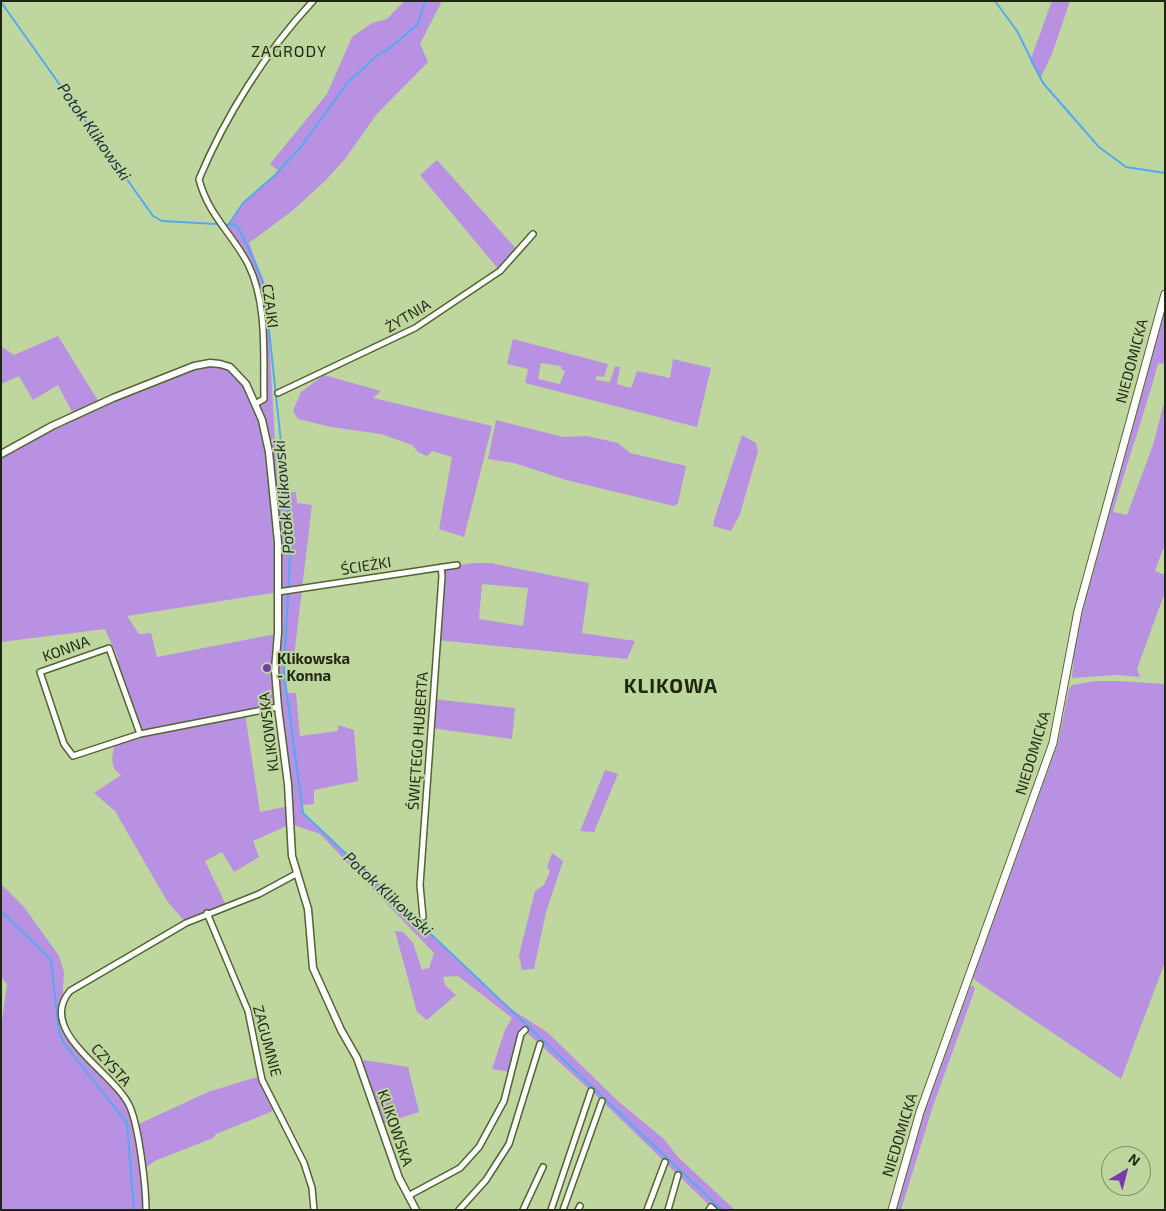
<!DOCTYPE html>
<html>
<head>
<meta charset="utf-8">
<style>
  body { margin:0 }
  #map { position:relative; width:1166px; height:1211px; overflow:hidden; background:#c0d69f; font-family:"Exo 2",sans-serif }
  canvas { display:block }
  .frame { position:absolute; inset:0; border:2px solid #1f2712; pointer-events:none }
  .north { position:absolute; left:1101px; top:1146px; width:50px; height:50px; box-sizing:border-box; background:#c0d69f; border:1px solid #809067; border-radius:50%; rotate:37deg; font-size:14px; font-weight:700; line-height:20px; text-align:center; color:#1f2712 }
  .north::after { content:''; display:block; margin:auto; width:18px; height:22px; background:#7a3aaf; clip-path:polygon(50% 0,100% 100%,50% 72%,0 100%) }
</style>
</head>
<body>
<div id="map">
<canvas width="1166" height="1211"></canvas>
<div class="frame"></div>
<div class="north">N</div>
</div>
<script>
const context = document.querySelector('canvas').getContext('2d');
context.lineJoin = 'round';
function paint(path, color) {
  context.fillStyle = color;
  context.fill(path, 'evenodd');
}
function trace(path, color, width, dash) {
  context.strokeStyle = color;
  context.lineWidth = width;
  context.lineCap = dash ? 'butt' : 'round';
  context.setLineDash(dash || []);
  context.stroke(path);
}
function write(font, color, halo, rows, align = 'center') {
  context.font = font + ' "Exo 2",sans-serif';
  context.lineWidth = 4;
  context.setLineDash([]);
  context.textBaseline = 'middle';
  context.strokeStyle = halo;
  context.fillStyle = color;
  for (const [text, x, y, turn = 0] of rows) {
    context.save();
    context.translate(x, y);
    context.rotate((+turn || 0) * Math.PI / 180);
    context.textAlign = isNaN(turn) ? turn : align;
    if (halo) context.strokeText(text, 0, 0);
    context.fillText(text, 0, 0);
    context.restore();
  }
}
const green = new Path2D(`
  M404 1H442L420 44 428 62 376 115 345 159 325 181 292 211 249 243 264 282 267 302 278 493 296 492 297 503 312 505 293 665H284L286 693H296L300 736 338 731V725L354 730 358 781 314 790V804L302 805 303 813 506 1006 547 1032 619 1102 664 1139 678 1157 735 1210H714L602 1101 525 1031 521 1034 512 1072 492 1069 505 1030 512 1018 458 976 443 977 445 985 456 995 427 1020 417 1012 395 931 403 932 413 943 422 970 429 968 434 953 320 834 291 824 253 841 259 857 234 872 222 852 205 861 226 905 186 923 167 901 115 811 94 793 121 775C109 767 112 756 115 743L140 734 116 664 118 658 105 629 1 642V457L13 449C43 436 200 358 221 364 240 370 246 388 255 404L264 399 259 298 248 266 223 226 229 223 243 203 279 171 270 164 327 94 352 37 372 23 387 19ZM278 592 276 634 157 657 151 633 139 634 127 616ZM278 707 289 806 260 812 245 714Z
  M1052 1H1070L1052 54 1040 79 1030 61Z
  M437 160 519 252 500 271 420 175Z
  M1165 309V364L1158 363C1145 413 1127 462 1113 512L1127 515 1153 445 1165 399V543L1155 571 1165 575V592L1137 669 1140 677 1118 675 1072 678 1074 650 1082 613Z
  M58 336 100 404 74 416 58 385 33 400 19 376 1 384V346L14 355Z
  M513 339 608 364 604 377 596 376V380L610 382 615 366 620 367 617 384 631 388 637 371 670 378 673 359 711 368 697 427 525 383 528 369 507 364ZM541 363 561 366V369L565 371 560 384 538 379Z
  M324 375 381 391 373 398 492 426 464 537 439 529 452 457 432 451 427 456 418 452 412 445 381 434 331 427 298 419 293 411 301 392Z
  M496 420 563 437 587 436 618 443 630 453 686 466 678 503 674 506 566 480 514 463 488 459Z
  M742 435 756 443 758 451 740 514 731 531 713 526 714 520Z
  M474 563H490L589 583 582 633 635 641 627 659 437 640 441 567ZM482 584 528 588 523 626 479 619Z
  M1095 681H1118L1165 684V962L1121 1079 976 981 973 977 1058 743 1069 689 1072 685Z
  M433 699 515 708 512 739 431 728Z
  M605 770 618 774 594 832 580 831Z
  M552 853 563 861 546 912 534 969 522 970 519 955 535 891 544 885 550 871 547 867Z
  M1 884 24 907 59 956 64 972 62 1006 65 1029 130 1107 137 1139 146 1210H1V1028L7 984 1 977Z
  M973 985 975 989 932 1109 901 1210H896L923 1116 970 987Z
  M364 1060 408 1067 419 1112 380 1125 359 1065Z
  M257 1077 273 1111 216 1134 213 1138 157 1160 146 1167 139 1124 208 1092Z`);
const stream = new Path2D(`
  M995 1 1017 31 1043 83 1099 147 1126 167 1165 173
  M1 2 153 216 162 221 235 225 239 229 253 258 263 282 266 302 291 536 284 673 303 813 722 1210
  M229 224 243 203 275 175 300 148 348 82 378 55 390 48 418 24 425 1
  M1 911 51 960 59 1032 63 1042 127 1123 134 1210`);
const minor = new Path2D(`
  M278 393 415 328 500 271 533 234
  M255 404 264 399C263 356 268 304 248 264 233 235 207 213 199 179 225 117 266 51 313 1
  M278 592 457 565
  M140 734 109 648 40 672 64 744 73 756 140 734 278 707
  M207 913 248 1011 262 1080 304 1163 312 1188 314 1210
  M423 917 420 885 442 576 441 567
  M408 1196 460 1168 479 1147 504 1101 521 1034 525 1030
  M146 1210C146 1186 139 1128 130 1107 116 1073 35 1032 70 991L186 923 259 894 296 874
  M459 1210 486 1180 509 1144 540 1044
  M523 1210 543 1167
  M551 1210 591 1091
  M563 1210 602 1101
  M578 1210 580 1206
  M647 1210 665 1162
  M668 1210 678 1175
  M709 1210 711 1207 714 1210`);
const tertiary = new Path2D(`
  M1 454 52 426 113 398 194 366 210 363 220 364 230 367 246 384 262 420 269 452 278 542V633L275 670 278 707 288 784 292 856 308 909 313 968 341 1030 357 1058 399 1178 416 1210`);
const secondary = new Path2D(`
  M892 1210 920 1112 1053 743 1078 611 1165 294`);
const markers = [
  [267,668,5,"#7a3aaf"]
];
const streetNames = [
  ["CZAJKI",270,306,82],
  ["ŻYTNIA",408,316,-31],
  ["NIEDOMICKA",1132,361,-75],
  ["ŚCIEŻKI",366,566,-9],
  ["KONNA",66,649,-20],
  ["KLIKOWSKA",269,732,-97],
  ["ŚWIĘTEGO HUBERTA",418,741,-86],
  ["NIEDOMICKA",1033,753,-73],
  ["ZAGUMNIE",267,1041,75],
  ["CZYSTA",111,1065,48],
  ["KLIKOWSKA",395,1128,71],
  ["NIEDOMICKA",900,1135,-73]
];
const poiNames = [
  ["Klikowska",277,659],
  ["- Konna",277,676]
];
const neighbourhoodNames = [
  ["ZAGRODY",289,52]
];
const waterNames = [
  ["Potok Klikowski",94,132,55],
  ["Potok Klikowski",284,497,-95],
  ["Potok Klikowski",388,894,43]
];
const districtNames = [
  ["KLIKOWA",671,686]
];
paint(green, '#b891e3');
trace(stream, '#53aaf0', 2);
trace(minor, '#526432', 8);
trace(tertiary, '#526432', 9);
trace(secondary, '#526432', 9);
trace(minor, '#fff', 5);
trace(tertiary, '#fff', 6);
trace(secondary, '#fff', 7);
for (const [x, y, r, color] of markers) {
  const dot = new Path2D();
  dot.arc(x, y, r, 0, 2 * Math.PI);
  context.fillStyle = color;
  context.fill(dot);
  trace(dot, '#c0d69f', 2);
}
write('15px', '#1f2712', '#c0d69f', streetNames);
write('bold 15px', '#1f2712', '#c0d69f', poiNames, 'left');
context.letterSpacing = '1px';
write('16px', '#1f2712', '#c0d69f', neighbourhoodNames);
context.letterSpacing = '0px';
write('italic 16px', '#192c3c', '#c0d69f', waterNames);
context.letterSpacing = '1px';
write('bold 20px', '#1f2712', '#c0d69f', districtNames);
context.letterSpacing = '0px';
</script>
</body>
</html>
